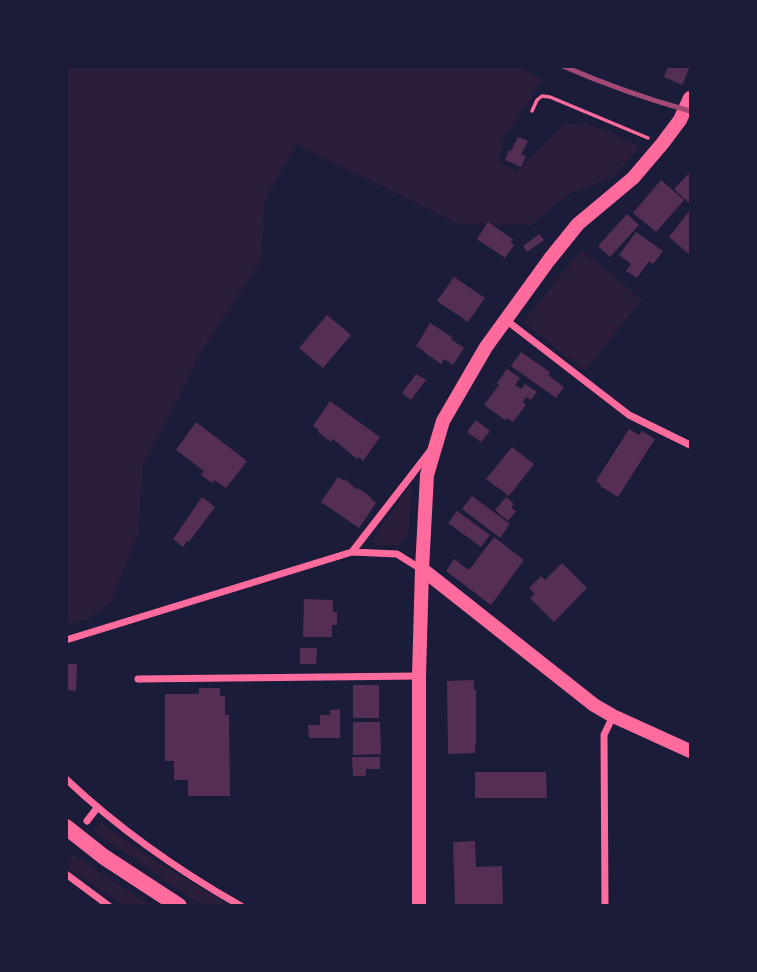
<!DOCTYPE html>
<html>
<head>
<meta charset="utf-8">
<style>
  body { margin:0 }
  #map { position:relative; width:757px; height:972px; overflow:hidden; background:#1b1b3a; font-family:"Roboto Condensed",sans-serif }
  canvas { display:block }
  .frame { position:absolute; inset:0; border:68px solid #1b1b3a; pointer-events:none }
</style>
</head>
<body>
<div id="map">
<canvas width="757" height="972"></canvas>
<div class="frame"></div>
</div>
<script>
const context = document.querySelector('canvas').getContext('2d');
context.lineJoin = 'round';
function paint(path, color) {
  context.fillStyle = color;
  context.fill(path, 'evenodd');
}
function trace(path, color, width, dash) {
  context.strokeStyle = color;
  context.lineWidth = width;
  context.lineCap = dash ? 'butt' : 'round';
  context.setLineDash(dash || []);
  context.stroke(path);
}
const green = new Path2D(`
  M67 67H518L543 80 503 140 499 162 517 172 562 125 584 123 611 132 640 148 613 177 567 195 531 225H460L296 144 265 201 261 261 201 352 143 466 138 535 111 602 87 620 67 623Z
  M582 250 642 300 585 371 523 322 558 278Z
  M412 483 409 529 407 536 399 545 378 546 374 542 375 535Z
  M100 822 142 852 228 905H206L195 901 93 831Z
  M74 855 150 905H123L67 867V864Z`);
const building = new Path2D(`
  M668 66H690L682 85 664 77Z
  M518 137 528 141 521 155 526 156 521 167 505 160 509 150 511 151Z
  M690 172V204L674 189Z
  M661 180 684 200 656 232 633 213Z
  M690 210V255L669 237Z
  M627 214 639 225 610 257 598 246Z
  M488 222 513 239 510 242 514 245 505 258 477 239Z
  M636 232 663 251 653 264 649 261 637 278 626 271 631 264 619 255Z
  M539 234 544 240 527 252 523 246Z
  M454 277 485 298 468 322 437 301Z
  M327 315 351 335 323 368 299 348Z
  M430 323 452 337 451 339 464 348 453 365 444 359 441 364 425 353V352L416 346Z
  M521 352 550 372 548 375 564 387 556 398 511 366Z
  M507 369 520 378 515 385 521 389 525 384 537 392 531 400 526 397 523 402 526 405 513 422 507 418 505 420 484 405 499 385 497 383Z
  M416 374 426 380 411 400 402 393Z
  M330 401 380 437 363 461 359 457 357 459 333 439 331 442 318 432 319 430 313 426Z
  M476 420 490 431 481 442 467 432Z
  M196 422 247 461 226 488 214 480 212 483 201 475 204 471 176 450Z
  M629 429 639 435 642 431 655 439 618 497 600 486 601 484 596 481Z
  M512 447 534 464 509 496 486 479Z
  M338 477 344 481 345 479 357 490 358 488 372 498 371 499 376 503 359 528 321 502Z
  M472 496 510 524 500 538 462 509Z
  M202 497 215 507 189 542 187 541 183 547 173 539Z
  M506 497 514 504 511 507 516 511 508 521 495 510Z
  M457 511 490 535 481 547 448 523Z
  M494 537 524 560 491 605 446 571 454 559 469 570Z
  M562 563 587 588 554 622 530 598 535 594 529 588 541 576 545 580Z
  M304 599 333 600V612H337V625H332V637H303Z
  M300 648H317L316 664H300Z
  M66 664H77L76 691 66 690Z
  M474 680V690H476V744H475V753L448 754 447 681Z
  M353 685H379V718H353Z
  M199 688H220V696H225V715H229L230 796H188V780H174V761H165V694H199Z
  M340 709V738H309L308 725H320V715H330V710Z
  M353 722H380L381 754 353 755Z
  M352 757H380V769H366V776H353Z
  M475 772H546L547 798H475Z
  M475 841 476 867 502 866 503 906H455L453 842Z`);
const path = new Path2D(`
  M532 111 537 100 542 96 550 97 648 138`);
const minor = new Path2D(`
  M506 320 629 415 690 445
  M352 552 431 450
  M66 640 352 552 397 554 421 569
  M138 679 419 676
  M66 779C118 828 179 871 241 906
  M87 821 97 808
  M66 874 109 906
  M605 906 604 735 613 716`);
const secondary = new Path2D(`
  M422 569 594 705 613 716 690 751
  M419 906V676L422 569 427 475 443 421 486 347 549 260 578 224 633 178 662 144 680 120 690 98`);
const trunk = new Path2D(`
  M66 827 104 857 179 906`);
const rail = new Path2D(`
  M563 66C604 84 647 99 690 111`);
paint(green, '#2a1e3b');
paint(building, '#542f53');
trace(path, '#ff6b9d', 3.5);
trace(minor, '#ff6b9d', 7);
trace(secondary, '#ff6b9d', 14);
trace(trunk, '#ff6b9d', 16);
trace(rail, '#a44b75', 5);
</script>
</body>
</html>
